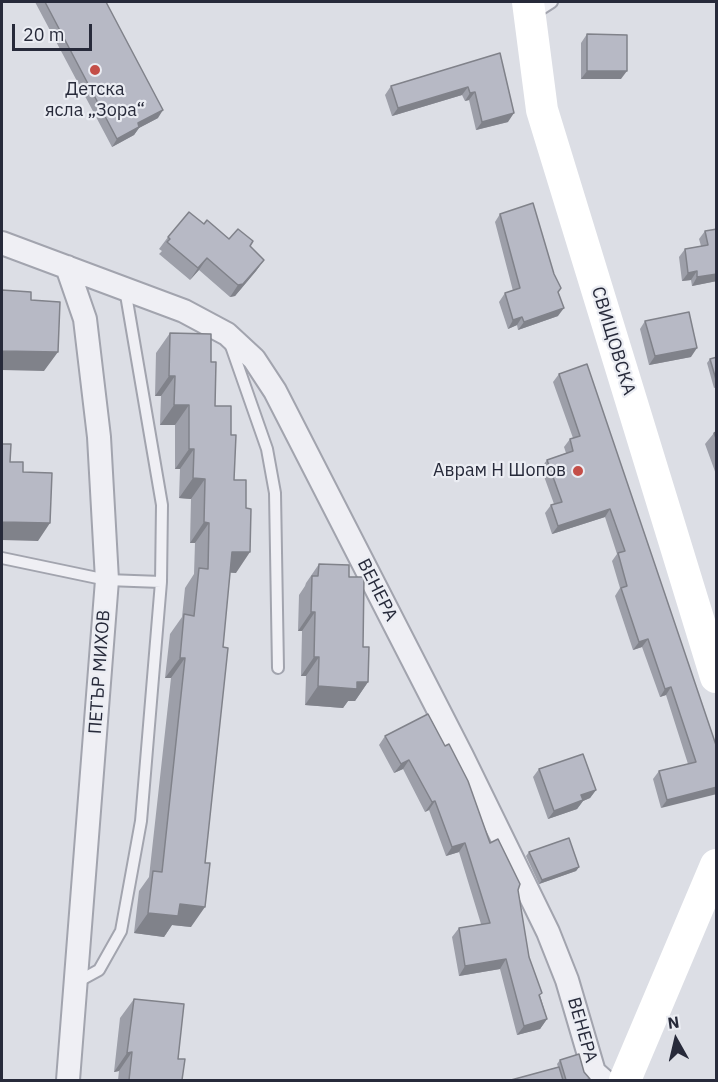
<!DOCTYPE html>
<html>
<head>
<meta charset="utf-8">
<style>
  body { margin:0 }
  #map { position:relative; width:718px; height:1082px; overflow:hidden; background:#dcdee5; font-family:"IBM Plex Sans",sans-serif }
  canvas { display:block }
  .frame { position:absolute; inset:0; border:3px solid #272a3a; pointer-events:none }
  .north { position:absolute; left:646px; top:1010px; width:60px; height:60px; -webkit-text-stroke:4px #ebedf3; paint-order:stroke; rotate:352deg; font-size:16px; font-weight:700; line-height:24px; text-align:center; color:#272a3a }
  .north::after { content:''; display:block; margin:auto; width:21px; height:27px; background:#272a3a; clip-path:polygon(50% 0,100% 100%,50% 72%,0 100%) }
  .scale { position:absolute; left:12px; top:24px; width:80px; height:27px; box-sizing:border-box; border:3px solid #272a3a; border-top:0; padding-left:8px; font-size:18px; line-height:21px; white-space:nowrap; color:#272a3a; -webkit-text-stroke:4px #ebedf3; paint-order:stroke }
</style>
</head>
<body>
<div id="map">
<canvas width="718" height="1082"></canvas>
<div class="frame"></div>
<div class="north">N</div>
<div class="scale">20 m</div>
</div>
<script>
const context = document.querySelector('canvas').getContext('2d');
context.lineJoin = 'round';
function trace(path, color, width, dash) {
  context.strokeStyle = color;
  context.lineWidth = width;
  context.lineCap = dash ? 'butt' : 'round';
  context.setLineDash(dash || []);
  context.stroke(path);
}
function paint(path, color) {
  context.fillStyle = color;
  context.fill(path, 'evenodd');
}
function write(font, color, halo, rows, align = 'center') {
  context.font = font + ' "IBM Plex Sans",sans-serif';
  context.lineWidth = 4.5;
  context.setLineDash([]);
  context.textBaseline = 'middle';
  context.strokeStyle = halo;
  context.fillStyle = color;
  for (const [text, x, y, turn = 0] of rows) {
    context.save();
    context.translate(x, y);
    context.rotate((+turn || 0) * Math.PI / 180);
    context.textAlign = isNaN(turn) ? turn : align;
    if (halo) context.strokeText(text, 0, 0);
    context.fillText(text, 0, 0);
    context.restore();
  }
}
const lane = new Path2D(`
  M535 13 552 2
  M231 346 267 449 275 493 278 668
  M2 558 107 580 161 582
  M77 982 99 970 121 931 141 821 161 582 162 505 125 289`);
const street = new Path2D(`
  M2 243 184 311 227 334 254 359 275 391 462 756 548 932 567 980 594 1072 603 1080
  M67 267 85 319 99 437 107 580 68 1080`);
const secondary = new Path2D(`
  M528 2 542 110 716 677
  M625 1080 716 865`);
const wall = new Path2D(`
  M35 2H106L158 118 139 128 134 135 112 147Z
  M587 34 621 79H581V43Z
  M500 53 508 122 476 130 469 100 465 101 462 95 392 116 385 95 391 86Z
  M500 214 558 292V316L518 330 517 325 508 329 499 302 505 293 513 291 495 222Z
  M204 224 229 239 250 246 264 260 256 271 235 296 230 297 199 270 190 280 159 254 162 251 159 249 168 237Z
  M705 231 717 281 692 286 691 280 682 281 679 257 685 249 701 246 699 239Z
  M645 321 691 357 649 365 640 329Z
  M170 333 211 362 215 406 231 435 234 480 236 573 230 572 191 927 172 925 164 937 134 933 139 891 149 877 171 678H165L170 634 182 617 185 588 194 574 195 543H190L191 499 179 498 180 469H175V425H160L161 396H155L156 353Z
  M717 357V387L714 388 707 363 710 359Z
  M559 374 703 710 717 748 661 808 653 779 659 771 688 764 666 695 660 697 642 647 633 650 615 596 620 588 612 561 617 554 605 517 552 534 545 513 551 505 554 504 541 468 547 460 566 453 564 447 570 439 573 438 553 382Z
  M717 431V477L705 444 714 433Z
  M319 564 349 577 363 647 368 682 355 701H348L343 708 305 705 306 676H301L302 631H298L299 595 305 586 306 583Z
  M385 736 490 843 518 890 529 957 547 1019 540 1029 517 1035 500 969 459 976 452 937 459 928 481 924 459 852 446 856 429 810 425 812 403 769 394 773 379 745Z
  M539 769 596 790 590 798 583 801 577 809 548 819 533 777Z
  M529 852 579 867 576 871 539 884 526 856Z
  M134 999 178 1059 182 1080H118L119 1071 114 1072 120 1018Z
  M560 1060 584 1072 590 1079 589 1080H511L558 1067 557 1064Z`);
const shadedWall = new Path2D(`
  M587 71H627L621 79H581Z
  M468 87 462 95 392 116 398 108Z
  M475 92 469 100 465 101 470 93Z
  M163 110 158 118 139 128 134 135 112 147 117 139 138 123Z
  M514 113 508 122 476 130 482 122Z
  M207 258 199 270 190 280 198 268Z
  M264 260 256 271 235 296 230 297 238 285Z
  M697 271 691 280 682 281 688 273Z
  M717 274V281L692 286 697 277Z
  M564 308 558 316 518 330 524 322Z
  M522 317 517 325 508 329 513 320Z
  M697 348 691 357 649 365 655 356Z
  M2 351 58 352 44 371 2 370Z
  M169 376H175L161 396H155Z
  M174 405H189L175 425H160Z
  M189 449H194L180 469H175Z
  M193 478 205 479 191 499 179 498Z
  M610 509 605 517 552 534 558 526Z
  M2 522 50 523 38 541 2 540Z
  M204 522 209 523 195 543H190Z
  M232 552H250L236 573 218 572Z
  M311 612H315L302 631H298Z
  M648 639 642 647 633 650 639 642Z
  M314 657H319L306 676H301Z
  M180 658H185L171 678H165Z
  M357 682H368L355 701H348L343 708 305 705 318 686Z
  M671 687 666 695 660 697 665 689Z
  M409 760 403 769 394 773 401 764Z
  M717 787V794L661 808 667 800Z
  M596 790 590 798 583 801 577 809 548 819 554 811 581 795Z
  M435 801 429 810 425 812 432 802Z
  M465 843 459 852 446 856 452 847Z
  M579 867 576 871 539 884 542 880Z
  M180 904 205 907 191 927 172 925 164 937 134 933 148 913Z
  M506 959 500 969 459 976 465 966Z
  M547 1019 540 1029 517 1035 524 1026Z
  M132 1052 119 1071 114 1072 127 1053Z`);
const building = new Path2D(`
  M45 2H106L163 110 138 123 139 127 117 139Z
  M587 34 627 35V71H587Z
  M500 53 514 113 482 122 475 92 470 93 468 87 398 108 391 86Z
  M533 203 554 274 561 288 558 292 564 308 524 322 522 317 513 320 505 293 520 288 500 214Z
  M189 212 204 224 207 220 229 239 238 229 253 241 250 246 264 260 243 284 238 285 207 258 198 268 167 242 170 239 168 237Z
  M717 229V274L697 277V271L688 273 685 249 708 245 705 231Z
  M2 290 31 292V300L60 302 58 352 2 351Z
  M689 312 697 348 655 356 645 321Z
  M170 333 211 334V362H216L215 406H231V435H236L234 480H246V508L251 509 250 552H232L223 647 228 648 205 863H210L205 907 180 904 178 916 148 913 153 871 162 872 185 658H180L184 614 194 616 199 568 208 569 209 523 204 522 205 479 193 478 194 449H189V405H174L175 376H169Z
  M717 357V383L710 359Z
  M587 364 717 748V787L667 800 659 771 696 762 671 687 665 689 648 639 639 642 621 588 627 586 618 553 625 551 610 509 558 526 551 505 562 502 547 460 573 451 570 439 580 436 559 374Z
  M717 431V441L714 433Z
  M2 444H11L10 462H23V472L52 473 50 523 2 522Z
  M319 564 349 565V577H364L363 647H369L368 682H357V689L318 686 319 657H314L315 612H311L312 576H318Z
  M428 714 445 746 449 744 468 781 490 843 498 839 520 884 518 890 529 957 542 993 539 995 547 1019 524 1026 506 959 465 966 459 928 490 923 465 843 452 847 435 801 432 802 409 760 401 764 385 736Z
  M583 754 596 790 581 795 583 800 554 811 539 769Z
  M569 838 579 867 542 880 529 852Z
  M134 999 184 1004 178 1059H185L182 1080H129L132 1052 127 1053Z
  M579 1054 584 1072 590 1079 586 1080H566L560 1060Z
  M559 1067 563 1080H511Z`);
const markers = [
  [95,70,6,"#c44e48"],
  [578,471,6,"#c44e48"]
];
const poiNames = [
  ["Детска",95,90],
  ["ясла „Зора“",95,111],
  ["Аврам Н Шопов",566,471,"right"]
];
const streetNames = [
  ["СВИЩОВСКА",613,341,73],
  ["ВЕНЕРА",377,590,63],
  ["ПЕТЪР МИХОВ",100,672,-86],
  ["ВЕНЕРА",582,1030,74]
];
trace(lane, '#a2a4ae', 14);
trace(street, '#a2a4ae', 26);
trace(lane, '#efeff4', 10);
trace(street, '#efeff4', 22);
trace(secondary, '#fff', 32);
paint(wall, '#9d9fa9');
paint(shadedWall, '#80828a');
paint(building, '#b7b9c5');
trace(building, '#80828a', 1.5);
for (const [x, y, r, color] of markers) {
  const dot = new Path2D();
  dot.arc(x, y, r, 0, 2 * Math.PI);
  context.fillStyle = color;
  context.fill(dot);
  trace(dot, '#ebedf3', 2);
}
write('18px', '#272a3a', '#ebedf3', poiNames);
write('18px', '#272a3a', '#ebedf3', streetNames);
</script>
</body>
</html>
